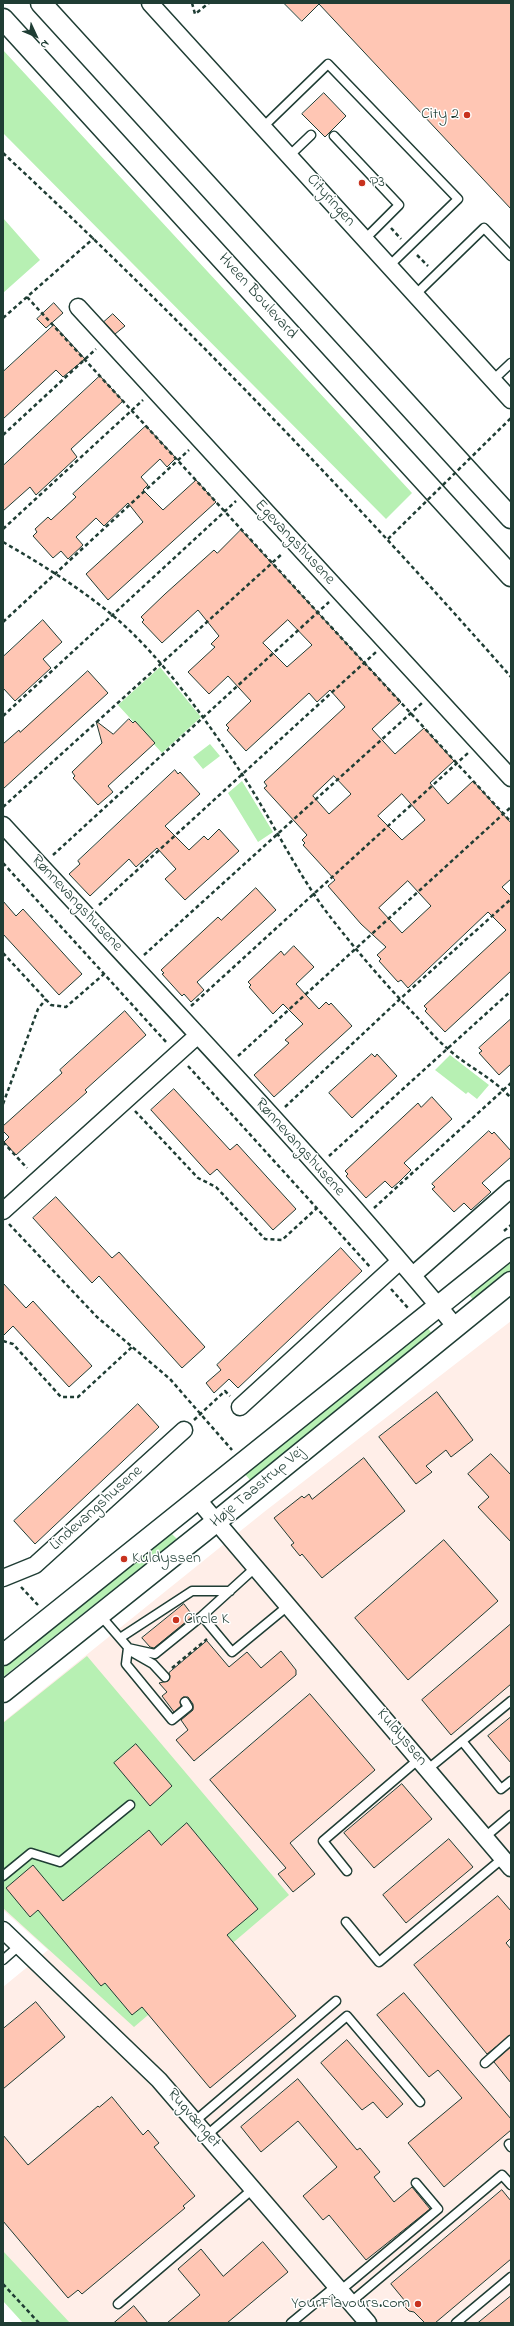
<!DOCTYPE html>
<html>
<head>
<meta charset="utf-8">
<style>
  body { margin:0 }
  #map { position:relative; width:514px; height:2326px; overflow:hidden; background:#fff; font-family:"Indie Flower",sans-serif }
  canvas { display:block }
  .frame { position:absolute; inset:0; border:4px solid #1f3d34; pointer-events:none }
  .north { position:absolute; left:16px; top:16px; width:40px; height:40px; -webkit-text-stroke:3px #fff; paint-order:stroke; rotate:134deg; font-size:11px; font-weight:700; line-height:16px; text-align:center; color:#1f3d34 }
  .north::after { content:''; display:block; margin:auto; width:14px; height:18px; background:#1f3d34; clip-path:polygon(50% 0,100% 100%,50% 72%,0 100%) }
</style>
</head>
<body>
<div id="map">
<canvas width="514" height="2326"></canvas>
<div class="frame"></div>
<div class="north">N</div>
</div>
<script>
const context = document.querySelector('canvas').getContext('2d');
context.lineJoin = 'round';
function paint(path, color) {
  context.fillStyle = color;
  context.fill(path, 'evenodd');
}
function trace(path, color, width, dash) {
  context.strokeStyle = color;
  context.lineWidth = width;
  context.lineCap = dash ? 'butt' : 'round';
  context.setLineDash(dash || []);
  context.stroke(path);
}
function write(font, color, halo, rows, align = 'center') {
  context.font = font + ' "Indie Flower",sans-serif';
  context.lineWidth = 3;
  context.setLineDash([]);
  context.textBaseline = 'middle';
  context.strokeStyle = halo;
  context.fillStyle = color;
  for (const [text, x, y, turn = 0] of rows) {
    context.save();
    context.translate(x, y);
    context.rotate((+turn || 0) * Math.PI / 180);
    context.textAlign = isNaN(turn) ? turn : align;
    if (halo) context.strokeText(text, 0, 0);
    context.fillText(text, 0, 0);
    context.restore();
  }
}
const built = new Path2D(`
  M511 1321V2323H68L3 2252V1987L48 1950 3 1910V1722L264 1512Z`);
const green = new Path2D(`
  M3 50 412 493 386 519 3 133Z
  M3 218 40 260 3 293Z
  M160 667 201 717 162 753 118 705Z
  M210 744 220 756 203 769 193 757Z
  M242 781 273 832 258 842 228 793Z
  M450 1055 489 1085 477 1099 468 1092 466 1094 435 1070Z
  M511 1259V1271L474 1301 468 1293Z
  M427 1327 433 1335 250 1480 244 1473Z
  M172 1534 177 1539 3 1677V1665Z
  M87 1656 289 1895 134 2027 3 1908V1723Z
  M3 2251 70 2323H23L3 2301Z`);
const building = new Path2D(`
  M284 3H511V209L319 4 302 21Z
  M324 93 346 116 325 137 302 114Z
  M54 303 63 313 46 328 37 319Z
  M113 314 125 326 115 334 104 322Z
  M54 325 85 359 63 377 56 370 3 419V372Z
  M100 376 123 401 71 449 77 457 36 495 30 487 3 511V466Z
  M146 426 176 458 167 467 160 459 141 477 148 485 143 490 163 510 196 480 216 502 108 600 86 574 143 522 128 503 104 526 96 518 76 537 83 545 68 559 61 551 53 558 33 536 37 532 35 529 48 517 51 520 76 497 73 494Z
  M241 530 401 702 372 729 395 754 424 728 454 761 430 783 448 804 473 781 511 823V879L502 887 511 896V971L445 1032 425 1011 427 1009 424 1006 506 930 488 912 408 988 401 980 398 982 379 961 381 959 377 955 386 947 361 924 328 886 335 880 303 845 305 843 302 840 307 835 264 788 267 786 264 782 345 707 330 690 317 702 309 693 246 751 227 730 229 728 226 725 251 701 228 676 209 694 188 672 215 647 211 644 219 636 198 610 162 643 142 622 144 620 141 617 165 594 214 550 217 553ZM288 620 312 645 287 667 263 643ZM334 776 351 794 329 814 313 796ZM402 794 425 820 402 840 378 816ZM408 881 431 906 402 933 379 908Z
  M43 620 62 642 43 659 51 668 15 701 3 688V657Z
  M88 671 108 693 3 789V744L19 730 20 732Z
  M129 719 133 723 135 721 155 743 108 786 113 792 98 805 73 778 75 776 72 772 102 743 96 721 113 734Z
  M175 770 178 774 180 772 200 794 165 826 189 850 204 836 208 840 219 829 239 851 185 900 165 879 176 869 157 848 136 867 129 859 90 896 69 874 80 864 78 861Z
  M256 888 276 910 197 982 204 990 191 1002 184 994 182 996 162 974 164 973 161 970 218 917 221 920Z
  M3 901 16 916 23 909 82 974 59 995 3 934Z
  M294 946 314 967 296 984 319 1009 326 1002 329 1005 331 1003 352 1026 274 1097 254 1075 289 1043 285 1040 303 1024 283 1004 273 1014 249 987 251 985 248 982 281 951 284 955Z
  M125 1011 146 1035 85 1090 87 1092 16 1155 4 1142 9 1137 3 1131V1126L62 1073 60 1070Z
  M511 1019V1064L499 1075 479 1053 482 1051 479 1048Z
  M372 1054 375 1057 377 1054 397 1076 352 1118 329 1093Z
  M174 1089 230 1150 237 1144 296 1209 273 1230 217 1169 210 1175 151 1110Z
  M432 1097 452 1119 404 1163 411 1170 399 1182 392 1188 385 1181 366 1198 346 1176 348 1174 345 1171 418 1103 421 1107Z
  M489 1131 492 1134 494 1132 511 1151V1157L482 1183 491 1192 471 1210 464 1203 454 1212 432 1189 435 1187 432 1184Z
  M56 1197 112 1258 119 1252 205 1347 182 1368 99 1276 92 1283 33 1218Z
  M341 1248 362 1271 238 1388 229 1379 214 1393 206 1383 221 1370 217 1365Z
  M3 1283 26 1308 33 1301 92 1366 69 1387 13 1326 3 1336Z
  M437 1392 473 1440 451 1457 446 1450 426 1466 432 1472 416 1484 379 1437Z
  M138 1404 159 1427 35 1544 14 1521Z
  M491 1454 511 1475V1542L478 1507 489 1497 468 1474Z
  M364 1458 405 1511 322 1578 302 1554 300 1556 291 1545 294 1543 274 1518 302 1496 304 1498 309 1494 312 1499Z
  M444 1540 498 1601 408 1680 355 1618Z
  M184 1604 193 1616 154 1648 150 1647 142 1638Z
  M511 1624V1684L451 1735 422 1700Z
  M207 1641 229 1667 247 1652 261 1668 281 1651 296 1670V1675L194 1761 176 1740 188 1730 181 1720 193 1710V1704L188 1697H183L180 1702 181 1706 174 1712 162 1696 167 1692 159 1683 168 1681 170 1676 169 1673Z
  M310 1694 375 1770 290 1843 315 1874 293 1892 278 1874 286 1868 210 1780Z
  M511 1717V1763L488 1736Z
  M136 1744 172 1786 150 1806 114 1763Z
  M402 1784 432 1819 374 1868 344 1833Z
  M187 1823 258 1909 227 1935 296 2016 210 2088 142 2007 132 2015 105 1983 101 1986 38 1910 30 1917 6 1888 33 1865 63 1901 149 1830 161 1845Z
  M449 1839 473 1867 406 1923 383 1895Z
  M498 1896 511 1911V1938L506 1943 511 1949V2035L487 2054 414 1965Z
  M404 1993 511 2119V2130L444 2187 408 2143 462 2098 438 2070 429 2077 377 2015Z
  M36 2002 65 2037 3 2089V2029Z
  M347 2040 403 2104 387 2118 373 2102 362 2110 321 2063Z
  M511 2047V2083L494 2062Z
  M298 2079 357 2150 360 2148 380 2172 374 2177 394 2202 412 2187 430 2209 366 2260 329 2215 323 2220 303 2196 337 2167 298 2121 261 2152 241 2127Z
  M112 2097 143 2135 148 2130 159 2143 154 2147 195 2196 183 2206 185 2208 82 2294 78 2290 68 2298 3 2221V2135L28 2165 98 2106 99 2107Z
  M502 2190 511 2201V2259L435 2323H425L414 2312 409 2311 405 2307V2301L391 2284Z
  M263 2242 288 2272 227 2323H167L200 2295 178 2269 201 2249 223 2276Z
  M511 2296V2323H478Z
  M134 2306 148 2323H114Z`);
const path = new Path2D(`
  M192 3 195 14 209 3
  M3 153C181 319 350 494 511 677
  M391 228 401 239
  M417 255 428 266
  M27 297 511 822
  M3 318 94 238
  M3 435 96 349
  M3 529 143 400
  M3 542C41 564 77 586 111 614 160 654 207 721 242 774 272 820 295 870 328 914 355 949 385 984 416 1016 426 1027 436 1039 448 1049 468 1067 493 1078 511 1098
  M3 622 189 450
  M3 716 236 501
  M3 807 283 553
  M53 855 329 602
  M3 863 167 1043
  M99 905 376 652
  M3 953 51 1005 66 1007 104 974
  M144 955 422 703
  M191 1006 468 753
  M238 1056 511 807
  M188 1066 371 1268
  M3 1104 38 1009 46 999
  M285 1107 400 999 511 899
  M135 1111 198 1178 216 1187 265 1239 282 1240 317 1208
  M3 1142 27 1168
  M329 1156 511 991
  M374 1208 511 1083
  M9 1224 97 1317 170 1379 232 1450
  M504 1231 511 1225
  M391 1289 408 1308
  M3 1341 13 1344 61 1397H78L133 1346
  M194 1420 225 1391 230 1396
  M21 1587 38 1605
  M172 1668 207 1639
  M3 2284 39 2323`);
const service = new Path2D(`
  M263 127 328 64 458 199 389 266
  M334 136 399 205 365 239
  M289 156 311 135
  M415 295 484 228 511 256
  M493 380 511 363
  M100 1615 132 1652 153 1664 165 1677
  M202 1616 232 1652 289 1605
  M120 1638 192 1591H230
  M128 1648 155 1654 202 1616 256 1567
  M128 1648 126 1664 172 1720 188 1707 185 1702
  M462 1741 501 1789 511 1781
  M428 1769 511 1701
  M485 1837 511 1815
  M347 1871 323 1841 419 1759
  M3 1876 31 1853 60 1862 130 1805
  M346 1922 379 1962 503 1858
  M3 1960 20 1945
  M485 2063 511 2040
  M195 2121 336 2001
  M207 2135 347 2016 420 2102
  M509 2144 511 2147
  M341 2290 438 2209 416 2183
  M351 2302 502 2175 511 2185
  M118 2304 254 2188
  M291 2323 337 2285
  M456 2323 511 2277`);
const minor = new Path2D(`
  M150 3 511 400
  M78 307 511 778
  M3 825C155 990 312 1153 455 1326
  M3 1211 198 1035
  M413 1275 511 1189
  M240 1407 400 1261
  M198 1500 511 1868
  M3 1578 35 1565 184 1430
  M3 1930 159 2080 368 2323`);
const tertiary = new Path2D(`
  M41 3 511 518
  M3 19 511 576
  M3 1655 511 1248
  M3 1692 217 1521 511 1282`);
const pathBridge = new Path2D(`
  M388 539 511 418`);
const markers = [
  [467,115,4,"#c8321e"],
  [362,183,4,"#c8321e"],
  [124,1559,4,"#c8321e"],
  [176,1620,4,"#c8321e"],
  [418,2304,4,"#c8321e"]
];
const poiNames = [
  ["City 2",459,115,"right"],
  ["P3",370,183],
  ["Kuldyssen",132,1559],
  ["Circle K",184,1620],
  ["YourFlavours.com",410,2304,"right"]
];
const streetNames = [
  ["Cityringen",330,201,48],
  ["Hveen Boulevard",257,297,48],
  ["Egevangshusene",294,543,47],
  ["Rønnevangshusene",76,904,47],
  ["Rønnevangshusene",299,1148,48],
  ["Høje Taastrup Vej",258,1488,-40],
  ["Lindevangshusene",97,1509,-42],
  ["Kuldyssen",401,1738,50],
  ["Rugvænget",193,2119,49]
];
paint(built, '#ffeee8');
paint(green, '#b7f0b3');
paint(building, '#ffc6b4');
trace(building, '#1f3d34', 1);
trace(service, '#1f3d34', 11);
trace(minor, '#1f3d34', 19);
trace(tertiary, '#1f3d34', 23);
trace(path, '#1f3d34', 2.5, [4, 3]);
trace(service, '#fff', 8);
trace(minor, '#fff', 16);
trace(tertiary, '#fff', 20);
trace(pathBridge, '#1f3d34', 2.5, [4, 3]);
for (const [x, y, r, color] of markers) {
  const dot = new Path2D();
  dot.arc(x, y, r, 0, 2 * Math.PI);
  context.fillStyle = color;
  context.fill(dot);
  trace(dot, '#fff', 1.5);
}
write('16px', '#1f3d34', '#fff', poiNames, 'left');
write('16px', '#1f3d34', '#fff', streetNames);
</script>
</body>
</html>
